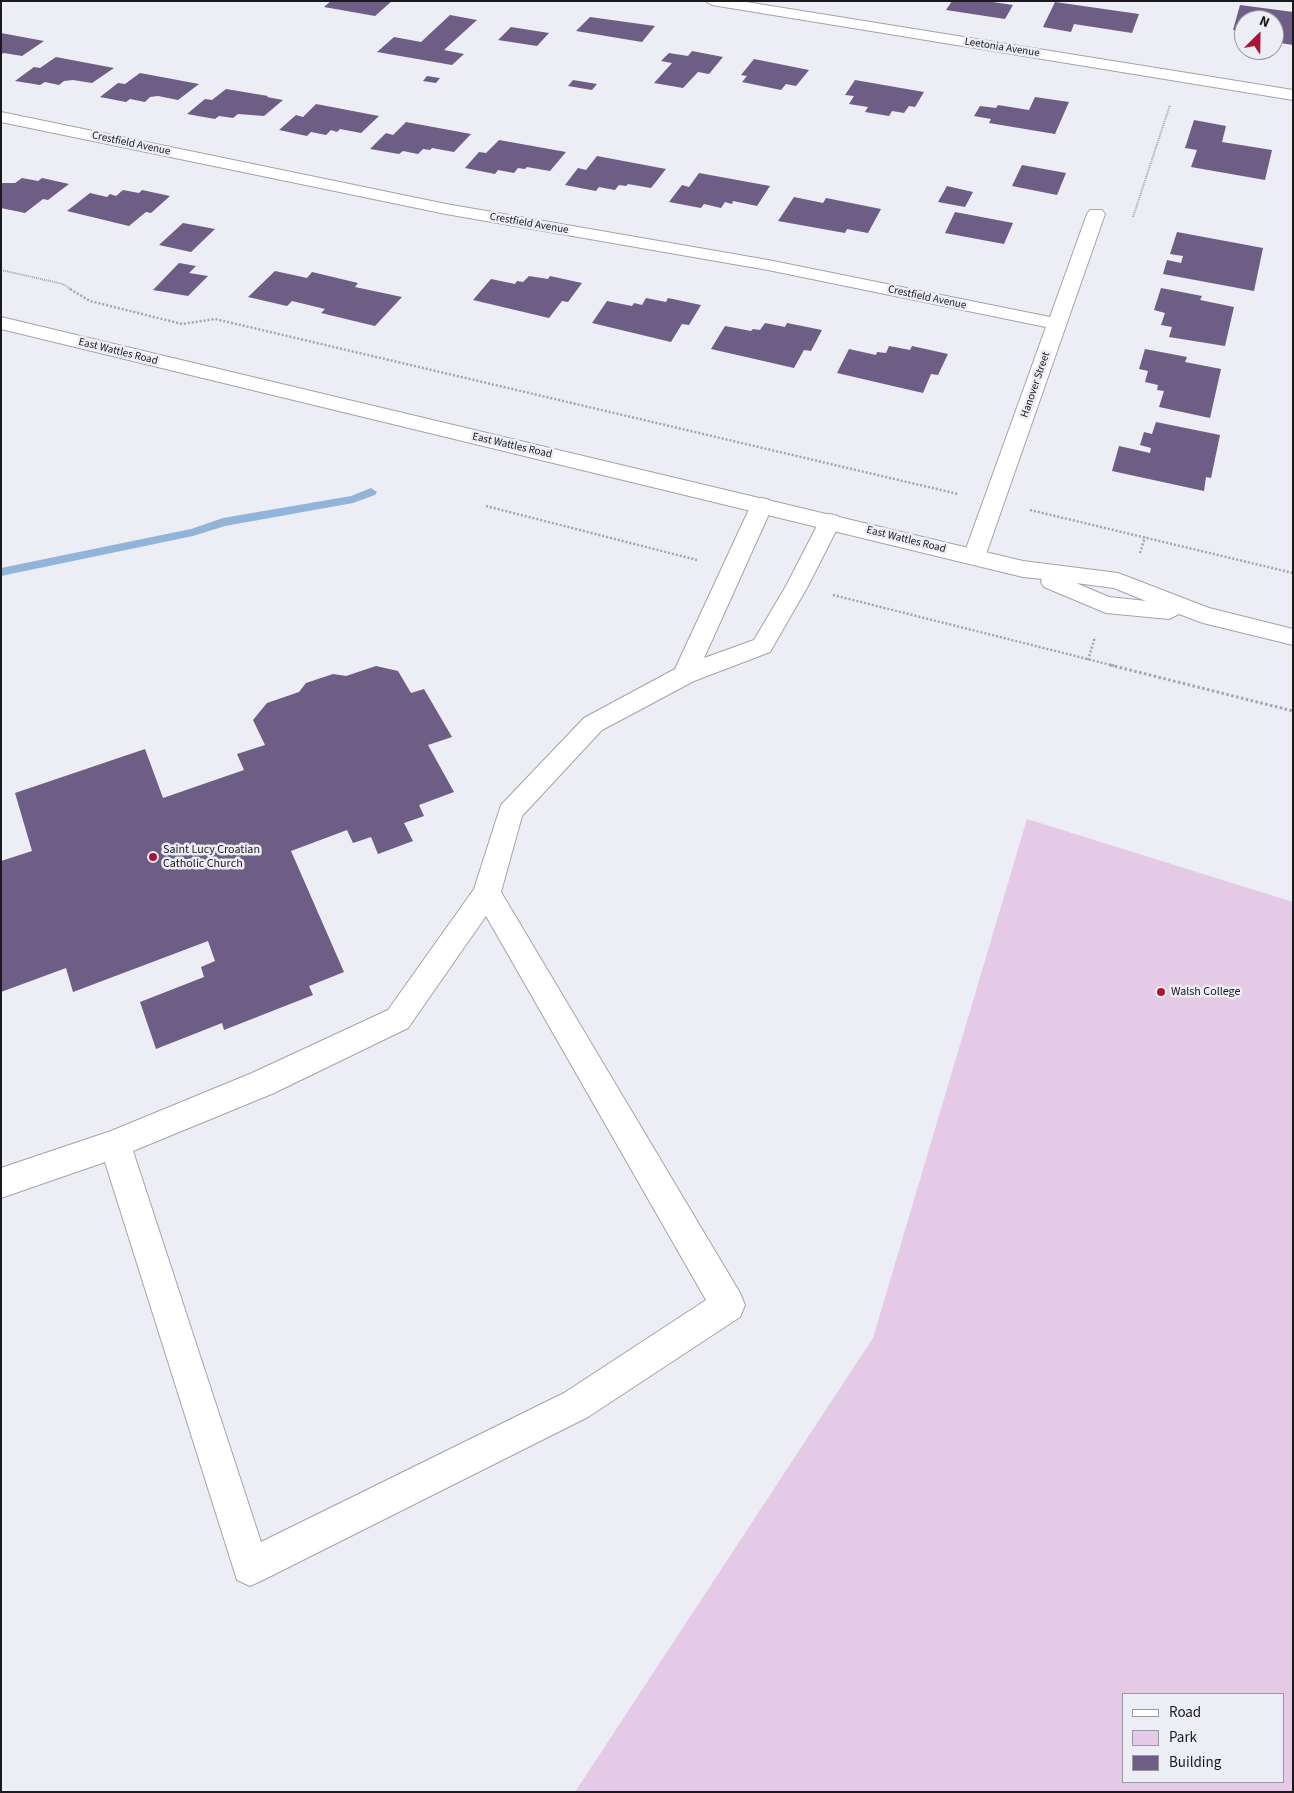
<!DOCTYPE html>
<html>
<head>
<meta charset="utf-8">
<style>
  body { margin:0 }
  #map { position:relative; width:1294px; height:1793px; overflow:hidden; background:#ecedf5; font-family:"Source Sans 3",sans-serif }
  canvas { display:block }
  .frame { position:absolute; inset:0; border:2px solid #1a1a1d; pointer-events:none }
  .legend { position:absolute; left:1122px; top:1693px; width:162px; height:90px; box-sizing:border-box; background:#ecedf5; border:1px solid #98999f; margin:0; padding:6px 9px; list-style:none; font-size:15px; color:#1a1a1d }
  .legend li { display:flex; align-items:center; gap:10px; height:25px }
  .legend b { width:25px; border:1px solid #98999f }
  .north { position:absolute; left:1234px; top:10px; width:50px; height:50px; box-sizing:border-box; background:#ecedf5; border:1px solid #98999f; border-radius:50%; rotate:23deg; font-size:14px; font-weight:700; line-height:20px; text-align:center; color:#1a1a1d }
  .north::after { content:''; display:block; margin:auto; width:18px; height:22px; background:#ab1635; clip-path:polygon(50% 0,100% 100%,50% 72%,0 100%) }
</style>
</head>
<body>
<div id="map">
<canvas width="1294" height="1793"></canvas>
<div class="frame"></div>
<ul class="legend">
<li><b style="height:6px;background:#fff"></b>Road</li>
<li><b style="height:14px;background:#e4cae7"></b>Park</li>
<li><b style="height:14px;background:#6e5d84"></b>Building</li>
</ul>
<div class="north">N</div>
</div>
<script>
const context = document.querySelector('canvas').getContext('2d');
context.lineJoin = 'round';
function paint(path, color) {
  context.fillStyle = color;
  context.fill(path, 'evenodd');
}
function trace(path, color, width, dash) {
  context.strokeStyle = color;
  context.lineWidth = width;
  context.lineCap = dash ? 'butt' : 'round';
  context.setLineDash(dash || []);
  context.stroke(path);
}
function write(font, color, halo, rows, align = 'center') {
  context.font = font + ' "Source Sans 3",sans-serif';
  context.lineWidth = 5;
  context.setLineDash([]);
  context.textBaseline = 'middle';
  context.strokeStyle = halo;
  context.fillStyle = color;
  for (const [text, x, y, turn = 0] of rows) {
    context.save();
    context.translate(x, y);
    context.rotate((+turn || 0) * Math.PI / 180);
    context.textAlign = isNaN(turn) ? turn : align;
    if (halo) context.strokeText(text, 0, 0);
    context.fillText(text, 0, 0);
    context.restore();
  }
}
const green = new Path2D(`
  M1027 819 1293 902V1792H575L873 1338ZM1123 1694H1283V1782H1123Z`);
const stream = new Path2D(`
  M371 488 377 492 375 495 353 503 225 526 193 536 1 576V568L191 529 223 518 351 496Z`);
const building = new Path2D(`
  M331 1H392L375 16 324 7Z
  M952 1H986L1013 5 1005 19 946 10Z
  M1055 2 1139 14 1132 33 1074 24 1071 32 1043 27Z
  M1240 5 1293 12V45L1274 42V20H1244V32L1233 30Z
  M450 15 477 20 444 50 464 54 452 65 377 52 394 37 421 42Z
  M590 17 655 26 642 42 576 31Z
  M511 27 549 33 537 46 498 40Z
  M1 33 44 41 22 56 4 53 1 54Z
  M692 51 723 57 709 74 698 72 683 88 654 83 672 63 661 61 669 53 688 56Z
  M56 57 114 68 92 83 73 80 64 81 59 85 45 82 40 85 15 81 34 67 40 68Z
  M754 59 809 70 796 86 786 84 781 90 742 82 747 76 741 75Z
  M140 73 199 84 178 100 158 96 150 97 145 102 130 99 126 102 100 97 118 83 125 84Z
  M427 76 440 78 436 83 423 81Z
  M573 80 597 84 592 90 568 86Z
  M855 80 924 92 915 107 909 106 904 113 892 111 889 116 865 112 868 107 849 104 854 96 845 95Z
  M226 89 268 96 267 97 283 100 264 116 238 114 233 118 219 116 215 119 187 114 205 99 212 100Z
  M1035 97 1069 102 1055 134 989 123 991 119 974 116 980 106 996 108 998 105 1029 110Z
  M316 104 379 116 361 133 340 129 337 132 331 130 326 135 311 132 307 136 279 130 296 115 303 117Z
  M1194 120 1226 126 1222 142 1272 150 1265 180 1191 167 1197 150 1185 148Z
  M406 122 471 134 454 152 432 148 430 150 423 149 418 154 403 151 399 154 370 149 386 133 393 135Z
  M499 140 566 152 550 171 527 167 525 169 518 168 514 173 498 170 495 174 465 168 479 152 486 153Z
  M597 156 666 169 651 188 628 184 626 186 619 185 615 190 599 187 596 191 565 185 578 168 586 170Z
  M1022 165 1066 173 1057 195 1012 186Z
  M699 173 770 186 757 206 733 201 732 204 725 202 721 208 704 204 701 208 669 202 682 185 689 187Z
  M22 178 38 181 42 178 69 184 48 200 43 199 25 213 1 208V183H15Z
  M947 186 973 192 965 207 938 202Z
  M123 190 139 193 142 190 170 196 151 213 146 212 129 226 67 211 90 193 107 197 110 194 116 196Z
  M794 197 823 203 826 198 881 209 868 233 847 229 845 233 778 221Z
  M955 212 1013 223 1004 244 945 233Z
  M183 223 215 229 191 252 159 245Z
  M1177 232 1263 248 1254 291 1163 274 1167 260 1181 263 1183 256 1170 254Z
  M179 263 196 266 189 273 208 276 188 296 153 290Z
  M275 271 307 278 312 272 358 283 355 287 402 297 375 326 321 313 325 309 292 301 287 306 248 297Z
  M529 276 548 279 550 276 582 283 568 302 562 301 549 318 473 300 491 279 515 284 517 281 523 282Z
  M1161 288 1202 296 1200 300 1234 307 1225 346 1169 337 1172 327 1161 325 1165 313 1154 310Z
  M646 298 666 302 668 298 701 305 689 325 682 324 671 342 592 323 607 301 632 306 634 303 642 305Z
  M765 323 785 327 787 323 822 330 811 351 804 350 794 368 711 349 725 326 751 331 753 329 760 330Z
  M889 346 910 350 912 346 948 354 938 375 931 374 923 393 837 373 849 349 876 355 877 352 886 353Z
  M1145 349 1187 357 1185 362 1221 369 1210 418 1159 407 1164 391 1157 390 1158 385 1145 382 1148 371 1139 369Z
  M1156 422 1220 435 1211 478 1206 477 1204 491 1112 471 1119 446 1150 453 1151 448 1140 445 1144 432 1152 434Z
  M376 666 398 671 411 693 424 689 452 737 428 745 454 792 419 805 424 816 404 823 413 841 378 854 371 837 353 843 347 830 291 851 344 972 309 986 313 995 224 1030 222 1023 156 1049 140 1002 204 977 201 967 215 961 208 941 73 992 66 968 1 992V861L32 851 15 793 145 749 163 798 244 770 237 754 265 745 253 720 267 703 299 692 306 683 333 674 346 676Z`);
const pathFar2 = new Path2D(`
  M1133 217 1170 105
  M1 270 63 284 72 290`);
const pathFar1 = new Path2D(`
  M70 289 90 301 182 324 215 319 958 494
  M486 506 697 560
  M1030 510 1293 573
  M1140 553 1145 537
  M833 595 1115 666
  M1088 660 1095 637`);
const path = new Path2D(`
  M1110 665 1293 711`);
const minor = new Path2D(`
  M705 1H740L1293 90V100L712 5Z
  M1 112 446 204 768 260 1050 317 1087 214 1090 210H1102L1105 214 985 557 982 562 974 564 966 562 963 557 1046 327 768 270 446 214 1 122Z
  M762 498 770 500 773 505 704 658 754 640 786 586 822 516 830 514 838 516 841 521 808 586 770 652 694 681 602 730 522 816 501 892 740 1293 745 1305 740 1317 588 1417 263 1580 250 1586 237 1580 105 1162 1 1198V1168L111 1131 252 1073 388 1010 474 889 501 805 584 718 675 669 751 505 754 500ZM486 916 706 1300 564 1393 261 1542 133 1151 274 1093 408 1028Z`);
const major = new Path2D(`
  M1 317 1023 561 1118 573 1209 608 1293 629V645L1203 623 1179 614 1169 619 1106 613 1044 587 1041 582 1042 579 1023 577 1 329ZM1076 583 1114 588 1146 601 1109 597Z`);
const markers = [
  [153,857,5,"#ab1635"],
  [1161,992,5,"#ab1635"]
];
const farStreetnames = [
  ["Leetonia Avenue",1002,48,9],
  ["Crestfield Avenue",131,144,12],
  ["Crestfield Avenue",529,224,10],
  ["Crestfield Avenue",927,298,12],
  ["East Wattles Road",118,352,14],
  ["Hanover Street",1036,385,-71],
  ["East Wattles Road",512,446,13],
  ["East Wattles Road",906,540,14]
];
const poiNames = [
  ["Saint Lucy Croatian",163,850],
  ["Catholic Church",163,864],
  ["Walsh College",1171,992]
];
paint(green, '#e4cae7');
paint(stream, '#92b4d8');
paint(building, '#6e5d84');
trace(minor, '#a3a3ab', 2);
trace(major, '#a3a3ab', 2);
trace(pathFar2, '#a5a6ac', 2, [1, 1]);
trace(pathFar1, '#a5a6ac', 2.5, [2, 2]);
trace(path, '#a5a6ac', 3, [2.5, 2.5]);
paint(minor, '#fff');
paint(major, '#fff');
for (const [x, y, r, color] of markers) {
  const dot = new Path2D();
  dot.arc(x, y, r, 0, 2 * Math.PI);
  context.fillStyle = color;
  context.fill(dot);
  trace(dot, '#ecedf5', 2);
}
write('11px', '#1a1a1d', '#ecedf5', farStreetnames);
write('12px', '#1a1a1d', '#ecedf5', poiNames, 'left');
</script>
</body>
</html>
